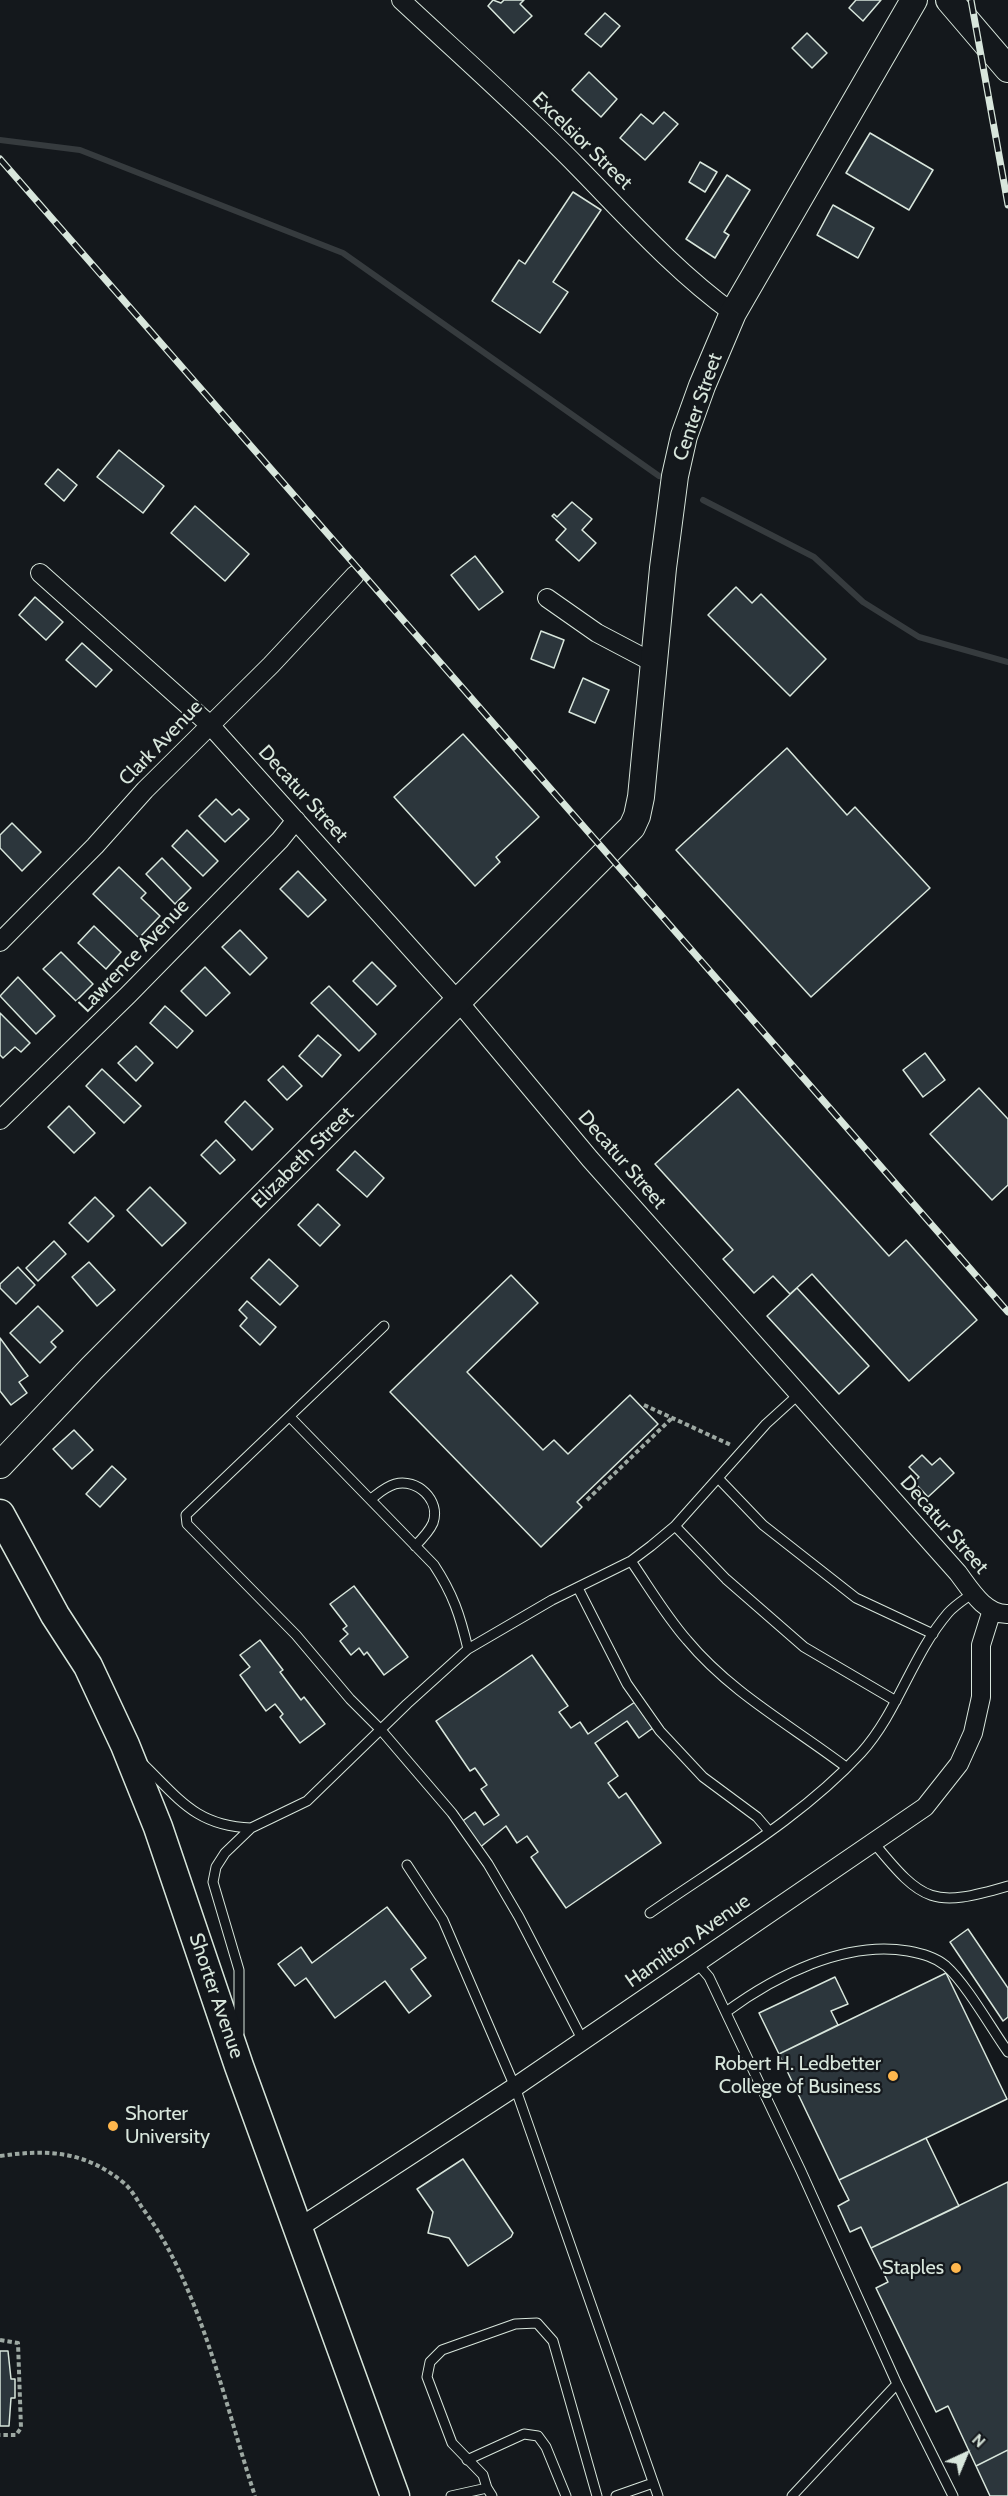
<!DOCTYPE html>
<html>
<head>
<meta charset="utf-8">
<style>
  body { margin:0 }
  #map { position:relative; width:1008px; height:2496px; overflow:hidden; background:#14181c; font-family:Cabin,sans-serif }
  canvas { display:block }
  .north { position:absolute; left:936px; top:2424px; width:60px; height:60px; -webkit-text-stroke:4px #14181c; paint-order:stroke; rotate:44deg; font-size:16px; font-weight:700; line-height:24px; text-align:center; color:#d8e6dc }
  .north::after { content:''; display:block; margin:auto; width:21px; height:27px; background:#d8e6dc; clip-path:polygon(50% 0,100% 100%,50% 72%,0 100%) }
</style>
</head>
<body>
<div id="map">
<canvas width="1008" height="2496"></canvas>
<div class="north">N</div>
</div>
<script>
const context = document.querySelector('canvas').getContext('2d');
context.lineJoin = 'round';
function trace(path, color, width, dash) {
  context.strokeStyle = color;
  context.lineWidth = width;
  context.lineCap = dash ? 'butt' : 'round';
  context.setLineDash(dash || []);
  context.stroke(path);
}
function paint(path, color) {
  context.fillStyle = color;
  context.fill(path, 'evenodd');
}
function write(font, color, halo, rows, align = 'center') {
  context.font = font + ' Cabin,sans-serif';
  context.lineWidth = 4.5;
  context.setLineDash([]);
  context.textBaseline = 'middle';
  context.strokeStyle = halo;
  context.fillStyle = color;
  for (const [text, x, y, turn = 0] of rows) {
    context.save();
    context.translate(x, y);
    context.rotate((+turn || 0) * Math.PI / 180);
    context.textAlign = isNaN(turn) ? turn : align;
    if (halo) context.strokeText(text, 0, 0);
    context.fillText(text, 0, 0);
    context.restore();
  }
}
const stream = new Path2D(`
  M0 140 80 150 343 253 659 476
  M703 500 814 557 863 602 919 637 1008 662`);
const building = new Path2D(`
  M493 0 501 3 504 0H524L520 4 532 16 514 33 488 6Z
  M856 0H881L863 21 849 8Z
  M605 13 620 26 601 47 585 34Z
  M807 33 827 53 812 68 792 48Z
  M589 72 617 99 601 117 572 90Z
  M664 112 678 124 645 160 620 138 641 114 653 124Z
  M870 133 933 170 909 210 846 173Z
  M700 162 717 172 705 192 689 182Z
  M727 175 750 190 724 232 729 235 715 258 686 239Z
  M573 192 601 210 553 282 568 292 540 333 492 301 519 260 525 264Z
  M833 205 874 228 858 258 817 235Z
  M119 450 164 486 143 513 97 477Z
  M58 469 77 485 64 501 45 484Z
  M572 502 592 519 582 530 596 543 579 561 556 540 566 529 552 516 554 514 557 517Z
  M195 506 249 554 225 581 171 533Z
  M475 556 503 592 479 610 451 575Z
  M736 587 752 603 761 594 826 659 790 696 708 615Z
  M35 597 63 622 46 640 19 615Z
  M541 631 564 640 554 668 531 659Z
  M82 643 112 670 96 687 66 660Z
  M583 678 609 690 595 723 569 712Z
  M463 734 539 817 496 857 500 862 475 886 394 797Z
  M787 748 847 815 855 807 930 888 811 997 676 850Z
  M216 799 232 815 239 809 249 819 225 842 199 816Z
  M12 823 41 852 22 871 0 848V835Z
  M187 830 218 861 203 876 172 846Z
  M162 858 191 888 175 904 146 874Z
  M119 867 146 893 141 898 160 916 139 938 93 894Z
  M298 871 326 900 308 917 280 889Z
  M94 926 121 952 106 969 78 943Z
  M240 930 267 958 250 975 222 947Z
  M61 952 93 984 76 1001 43 969Z
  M372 962 396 986 377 1005 353 981Z
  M205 967 230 993 206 1016 181 991Z
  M18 977 55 1016 36 1034 0 996Z
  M329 986 376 1034 359 1051 311 1003Z
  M165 1006 193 1031 177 1048 150 1023Z
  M0 1013 30 1043 21 1052 15 1047 3 1058 0 1055Z
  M318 1035 341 1055 322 1077 299 1056Z
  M136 1046 153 1063 136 1081 118 1063Z
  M925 1053 945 1080 923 1097 903 1070Z
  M283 1066 302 1086 287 1100 268 1080Z
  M102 1069 141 1106 124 1123 86 1086Z
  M979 1088 1008 1119V1185L992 1200 930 1134Z
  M738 1089 889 1256 906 1240 977 1320 909 1381 812 1274 790 1294 773 1276 754 1293 723 1259 733 1250 655 1164Z
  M245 1101 273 1129 252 1150 225 1122Z
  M69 1106 95 1133 74 1153 48 1127Z
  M216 1140 235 1160 220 1174 201 1155Z
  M355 1151 384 1178 367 1197 337 1170Z
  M150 1187 186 1223 162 1246 127 1210Z
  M95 1197 114 1216 88 1242 69 1223Z
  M318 1204 340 1225 320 1246 298 1225Z
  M54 1241 66 1254 38 1281 26 1268Z
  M269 1259 298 1286 280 1305 251 1278Z
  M89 1262 115 1290 97 1306 72 1277Z
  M18 1267 35 1285 16 1304 0 1288V1284Z
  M511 1275 538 1303 467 1372 543 1450 554 1440 568 1454 630 1395 658 1424 577 1502 582 1507 541 1547 390 1392Z
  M797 1288 869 1366 839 1394 767 1316Z
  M247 1301 276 1327 260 1345 240 1326 247 1318 239 1310Z
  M38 1306 63 1331 51 1342 56 1347 40 1363 10 1333Z
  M0 1338 28 1376 19 1382 27 1393 11 1405 0 1391Z
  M74 1430 93 1450 72 1469 53 1449Z
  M922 1455 932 1465 940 1458 954 1473 928 1497 914 1482 919 1477 909 1467Z
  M112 1466 126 1479 100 1507 86 1494Z
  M354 1586 408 1657 384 1675 367 1652 364 1655 359 1648 351 1655 340 1641 348 1634 343 1629 347 1626 330 1604Z
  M260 1640 283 1670 280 1672 301 1700 304 1697 325 1724 300 1743 280 1717 283 1714 275 1704 266 1711 240 1675 250 1667 240 1655Z
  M532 1655 568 1706 559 1712 571 1728 580 1722 588 1734 635 1702 653 1728 639 1738 627 1721 595 1743 618 1776 608 1783 619 1798 626 1793 661 1843 566 1908 531 1857 538 1852 527 1836 517 1843 506 1826 478 1849 460 1823 475 1812 484 1825 499 1815 481 1789 487 1785 475 1768 470 1771 436 1721Z
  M387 1907 426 1958 411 1969 431 1996 409 2013 385 1981 335 2018 306 1978 295 1986 278 1964 301 1947 312 1963Z
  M968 1929 1008 1988V2017L1003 2021 950 1942Z
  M946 1973 1007 2099 839 2180 779 2054Z
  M835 1977 848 2004 831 2011 838 2025 779 2054 759 2013Z
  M926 2138 959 2206 871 2248 861 2227 850 2232 838 2206 849 2200 839 2180Z
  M463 2159 513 2233 511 2237 468 2266 449 2238 428 2233 433 2212 417 2189Z
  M1008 2182V2450L976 2466 948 2406 936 2412 876 2288 888 2282 871 2248Z
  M0 2351H8L11 2379H15V2398H11L9 2426H0Z
  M1008 2450V2496H990L976 2466Z`);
const path = new Path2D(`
  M644 1405 731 1445
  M587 1500 672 1418
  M0 2156C48 2149 85 2151 124 2183 132 2190 137 2200 143 2209 200 2285 225 2405 255 2496
  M0 2340 18 2343 21 2428 16 2435H0`);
const lane = new Path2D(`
  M384 1326 186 1515 187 1524 296 1635 350 1699 381 1730 452 1813 488 1864 519 1917 583 2041
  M290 1417 434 1565C453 1594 460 1615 468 1649
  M718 1478 763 1525 856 1598 933 1634
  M371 1499C379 1493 385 1487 395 1484 417 1478 441 1500 433 1523 429 1532 422 1539 415 1546
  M675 1526 726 1579 804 1647 896 1701
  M631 1561C649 1587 666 1616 687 1640 731 1693 792 1726 846 1767
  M578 1588 627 1684 660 1731 703 1777 757 1817 769 1831
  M144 1765C180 1800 197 1826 251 1828
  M874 1843C923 1903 933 1908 1008 1886
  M407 1865 443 1920 515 2087 658 2496
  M650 1913C722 1863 801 1818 861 1753 898 1712 912 1655 948 1613 955 1605 965 1599 973 1593
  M697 1963 709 1977 801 2171 897 2384 953 2496
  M726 2012C775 1976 845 1940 908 1951 923 1954 935 1957 946 1966 967 1985 991 2028 1008 2052
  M239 2033V1970L213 1882 216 1867 225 1853 251 1828 307 1801 407 1704 468 1649 552 1600 631 1561 651 1546 675 1526 766 1424 799 1394
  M467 2460 524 2434 538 2436 546 2447 566 2496
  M451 2496 487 2488
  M492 2496 487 2488 483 2475 452 2443 427 2377 430 2362 442 2350 515 2324 537 2323 553 2341 597 2496
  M616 2496 653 2483
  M792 2496 897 2384`);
const street = new Path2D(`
  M401 0C460 55 521 109 577 166 627 217 675 271 733 313
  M40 573 210 725 458 1001 590 1159 958 1573C970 1589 985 1615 1008 1614
  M547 598 597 633 654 663
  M0 942 95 846 145 790 271 665 355 575
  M0 1120 128 995 280 840 296 820
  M297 2229 515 2087 925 1807 959 1764 973 1733 981 1697V1645L992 1610`);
const secondary = new Path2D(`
  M949 0 1008 69
  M0 1465 92 1368 632 827 637 816 641 797 663 568 675 476 684 436 702 386 733 313 914 0`);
const primary = new Path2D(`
  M0 1514 55 1615 88 1666 125 1745 158 1827 239 2066 395 2496`);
const rail = new Path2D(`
  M971 0 1008 205
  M0 159 1008 1312`);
const markers = [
  [893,2076,6,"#ffb74d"],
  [113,2126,6,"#ffb74d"],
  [956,2268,6,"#ffb74d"]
];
const streetNames = [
  ["Excelsior Street",582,141,44],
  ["Center Street",698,407,-71],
  ["Clark Avenue",161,743,-46],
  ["Decatur Street",303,794,48],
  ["Lawrence Avenue",134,956,-46],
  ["Elizabeth Street",303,1158,-45],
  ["Decatur Street",622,1160,49],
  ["Decatur Street",944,1525,49],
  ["Hamilton Avenue",688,1941,-35],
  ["Shorter Avenue",216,1996,71]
];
const poiNames = [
  ["Robert H. Ledbetter",881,2064],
  ["College of Business",881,2087],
  ["Shorter",125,2114,"left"],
  ["University",125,2137,"left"],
  ["Staples",944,2268]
];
trace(stream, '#363b3e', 6);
paint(building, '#2c363c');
trace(building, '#d8e6dc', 1.5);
trace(lane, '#d8e6dc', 11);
trace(street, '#d8e6dc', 20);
trace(secondary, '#d8e6dc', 28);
trace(primary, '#d8e6dc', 31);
trace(path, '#9da8a2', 4, [4.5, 3]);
trace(lane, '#14181c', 9);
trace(street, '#14181c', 18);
trace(secondary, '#14181c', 26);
trace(primary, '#14181c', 28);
trace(rail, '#d8e6dc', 7);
trace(rail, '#14181c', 4.5, [14]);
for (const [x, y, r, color] of markers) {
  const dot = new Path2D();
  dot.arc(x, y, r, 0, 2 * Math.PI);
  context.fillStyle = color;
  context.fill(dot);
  trace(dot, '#14181c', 2);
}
write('20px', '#d8e6dc', '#14181c', streetNames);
write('20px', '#d8e6dc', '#14181c', poiNames, 'right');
</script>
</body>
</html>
